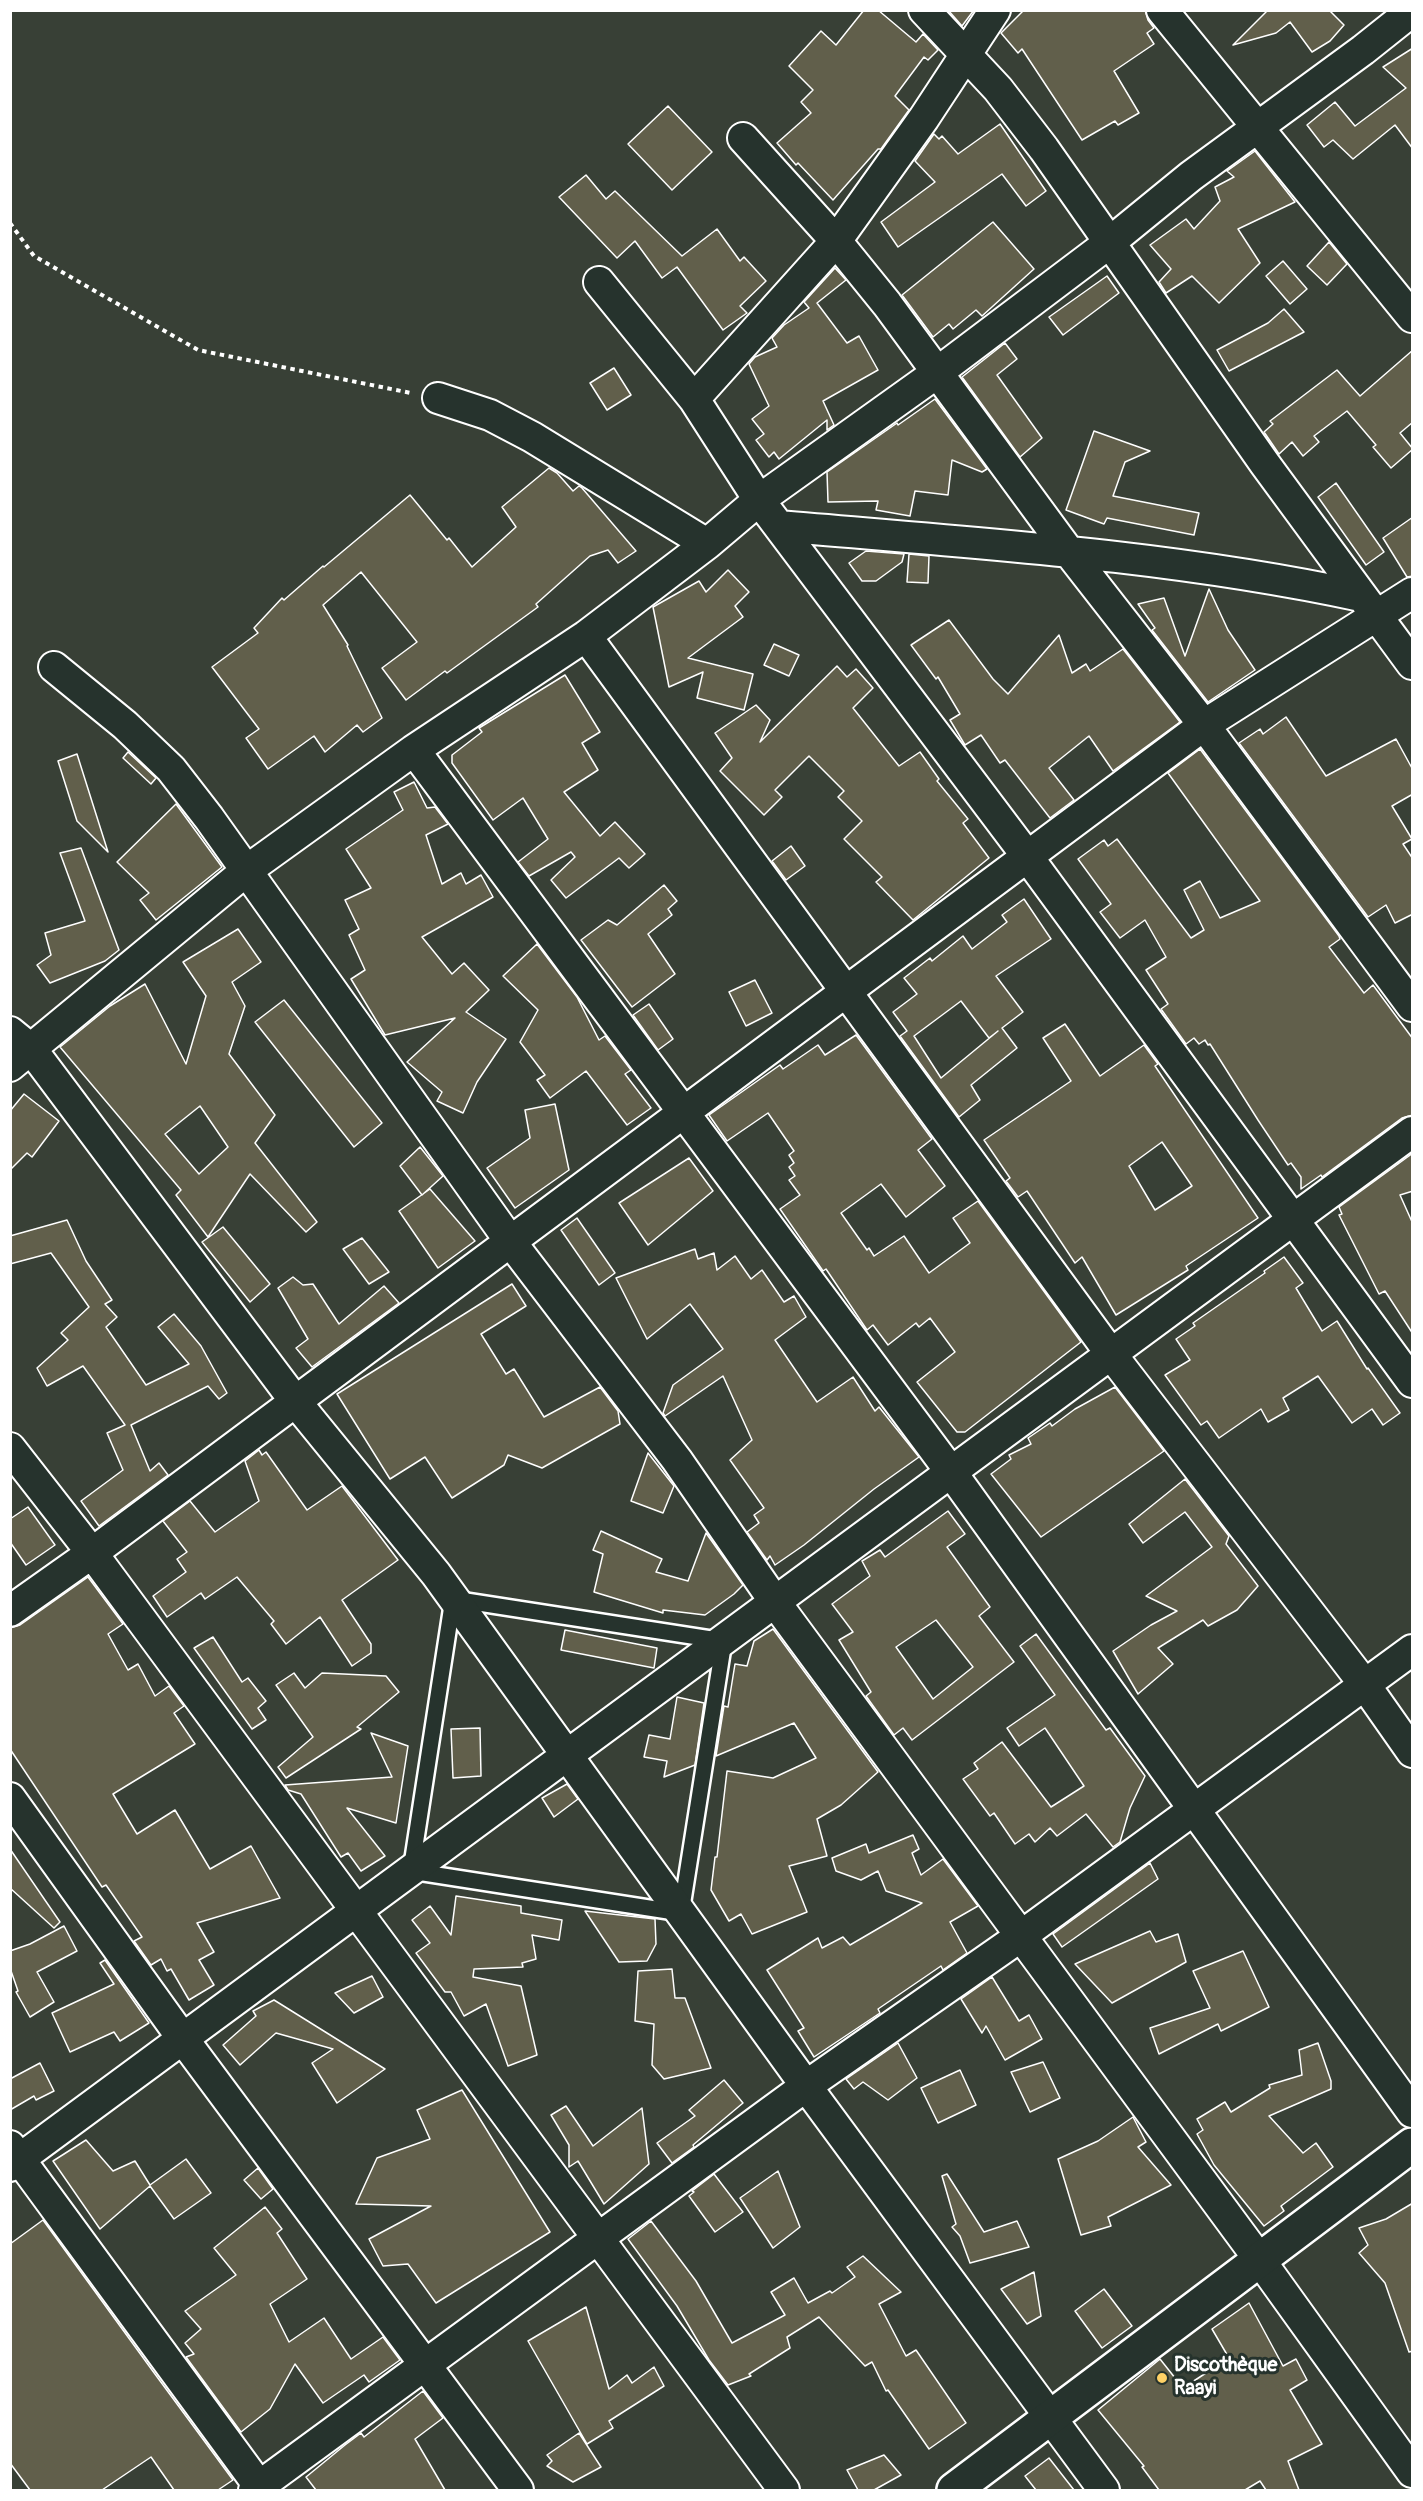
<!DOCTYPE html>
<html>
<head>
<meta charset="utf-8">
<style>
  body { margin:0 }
  #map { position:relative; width:1423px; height:2501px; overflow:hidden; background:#384036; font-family:Pangolin,sans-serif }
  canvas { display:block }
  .frame { position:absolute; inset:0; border:12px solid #fff; pointer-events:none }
</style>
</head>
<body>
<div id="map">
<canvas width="1423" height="2501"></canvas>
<div class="frame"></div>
</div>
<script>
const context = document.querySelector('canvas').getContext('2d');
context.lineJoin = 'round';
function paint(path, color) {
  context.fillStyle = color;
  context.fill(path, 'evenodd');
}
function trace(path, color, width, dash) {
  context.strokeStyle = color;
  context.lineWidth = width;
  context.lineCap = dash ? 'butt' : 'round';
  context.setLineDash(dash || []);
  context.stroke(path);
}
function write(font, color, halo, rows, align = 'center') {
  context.font = font + ' Pangolin,sans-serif';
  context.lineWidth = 6;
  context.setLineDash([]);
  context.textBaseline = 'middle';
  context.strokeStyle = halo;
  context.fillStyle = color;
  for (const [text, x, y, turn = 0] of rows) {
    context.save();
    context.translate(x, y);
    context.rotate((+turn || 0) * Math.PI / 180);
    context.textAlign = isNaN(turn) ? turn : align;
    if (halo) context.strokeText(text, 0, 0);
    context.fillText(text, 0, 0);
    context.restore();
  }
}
const building = new Path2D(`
  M864 10H878L916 42 923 34 938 50 928 60 924 57 895 96 909 110 881 149H878L833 200 798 163 796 165 777 143 811 113 801 102 813 90 789 66 821 31 836 45Z
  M948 10H974L962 26Z
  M1024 10H1145L1148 20 1154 28 1147 33 1154 44 1114 71 1139 113 1118 125 1115 121 1082 140 1022 49 1018 53 1001 33Z
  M1268 10H1329L1344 25 1330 41 1312 52 1290 22 1276 33 1233 45Z
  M1413 48V149L1395 125 1353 159 1333 140 1324 147 1307 125 1335 102 1355 126 1406 88 1383 67Z
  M668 106 712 152 672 190 628 144Z
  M1000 124 1046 191 1026 206 1002 174 898 247 881 222 935 182 915 161 934 134 939 139 942 136 958 154Z
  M1255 151 1295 202 1238 229 1260 263 1219 303 1192 276 1166 293 1159 282 1171 269 1150 245 1186 219 1194 229 1220 201 1215 187 1234 177 1227 171Z
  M586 175 606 199 615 191 682 256 717 229 740 261 744 257 766 281 740 306 747 313 723 330 677 267 662 278 635 241 617 258 559 197Z
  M993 222 1034 269 982 316 976 310 953 329 949 324 933 337 902 295Z
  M1329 242 1347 264 1327 285 1307 266Z
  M1283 261 1307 289 1290 304 1266 276Z
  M835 268 846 280 817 303 847 343 859 336 878 370 823 401 834 425 827 430V420L779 459 774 452 769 457 756 440 764 434 752 419 769 406 749 364 755 357 777 347 772 338 784 325 809 308 804 302Z
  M1107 276 1119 293 1063 335 1049 317Z
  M1284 309 1304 332 1229 371 1217 350 1268 323Z
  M1005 343 1017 359 997 375 1042 438 1020 457 962 377Z
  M1413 350V422L1400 433 1413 449 1391 468 1373 447 1376 445 1347 411 1314 436 1319 442 1303 456 1292 442 1279 454 1264 432 1273 424 1270 421 1337 370 1360 396Z
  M614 368 631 395 607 410 590 383Z
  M935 399 987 469 982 472 952 460 948 495 915 491 910 516 876 510 878 501 828 502 827 472 897 423 898 425Z
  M1094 431 1150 451 1125 462 1113 496 1199 513 1194 535 1107 518 1104 524 1066 510Z
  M549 468 557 473 573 491 579 486 582 488 636 551 618 563 608 550 590 556 536 604 538 607 447 673 445 671 406 700 382 668 417 642 361 572 323 605 348 645 347 646 382 718 363 732 357 725 325 752 314 736 268 769 246 738 259 729 212 667 258 633 254 628 282 598 284 600 323 566 324 567 410 495 447 540 449 538 472 567 516 527 502 507Z
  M1336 483 1384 552 1366 565 1318 497Z
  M1413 517V576L1407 577 1383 538Z
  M866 551 904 554 902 562 876 581H862L849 563Z
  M909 554 929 556 928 583 907 582Z
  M728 570 749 592 735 606 743 617 688 658 753 674 744 710 697 698 703 672 669 687 653 607 699 581 706 592Z
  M1209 589 1228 630 1255 670 1208 702 1152 630 1155 628 1138 604 1164 598 1185 656Z
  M949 620 993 679 1008 694 1059 635 1072 673 1086 664 1090 671 1123 649 1180 722 1113 771 1089 736 1049 768 1074 800 1050 818 1005 760 1000 763 981 735 965 745 950 720 960 714 938 677 936 679 911 645Z
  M774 644 799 655 789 676 764 665Z
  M837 666 847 677 856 669 873 688 853 708 899 766 920 752 939 779 937 781 968 819 963 823 989 858 913 920 876 882 882 877 844 839 862 821 838 797 844 791 809 756 775 790 782 797 764 815 720 771 732 758 715 733 756 705 770 720 760 742Z
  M565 675 600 732 582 743 598 770 564 792 600 836 615 822 645 854 629 868 619 858 566 898 551 880 575 857 571 852 529 876 518 862 548 839 523 798 493 820 452 763V755L482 732 479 728Z
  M1286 717 1326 776 1396 739 1413 770V794L1392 806 1412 839 1403 844 1413 859V914L1395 923 1386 905 1368 917 1239 743 1260 729 1263 734Z
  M1200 749 1339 936 1340 939 1329 947 1364 993 1373 985 1413 1039V1115L1402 1118 1322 1177 1321 1175 1301 1189V1177L1291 1163 1288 1165 1258 1120 1210 1044 1208 1045 1205 1040 1199 1044 1194 1038 1186 1044 1161 1009 1168 1004 1146 970 1166 957 1145 920 1120 938 1100 912 1111 904 1078 859 1104 840 1108 846 1117 839 1191 938 1204 930 1184 890 1200 881 1220 918 1260 901 1168 773Z
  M128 752 156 778 151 784 123 758Z
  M77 754 95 811 108 852 77 821 58 761Z
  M414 782 427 808 435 807 448 824 426 835 442 884 461 873 466 884 481 875 493 897 422 937 452 974 464 963 489 990 466 1012 506 1039 477 1082 463 1113 437 1101 442 1092 407 1062 455 1018 385 1035 351 979 365 970 349 935 359 929 345 900 371 888 346 849 403 810 394 792Z
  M176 804 222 867 156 920 140 900 149 893 117 862Z
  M791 846 805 866 786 880 772 861Z
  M81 848 119 950 105 961 50 983 37 965 51 955 45 933 85 921 60 853Z
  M664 885 677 901 668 909 672 915 648 934 675 974 632 1007 581 940 608 920 617 925Z
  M1024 899 1051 939 996 976 1023 1012 1002 1028 1017 1048 971 1085 980 1100 959 1117 900 1036 907 1031 893 1012 917 994 904 978 930 958 932 961 963 936 972 949 1007 922 1002 915ZM961 1001 989 1038 998 1031 941 1078 914 1036Z
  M238 929 261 962 232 982 245 1006 229 1054 275 1115 255 1143 317 1222 306 1232 250 1174 208 1237 176 1195 181 1190 60 1047 110 1006 145 984 186 1064 206 996 183 962ZM200 1106 228 1147 199 1174 165 1134Z
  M537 944 577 997 599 1040 605 1036 631 1070 625 1074 651 1108 627 1125 586 1071 550 1098 537 1080 545 1075 520 1042 538 1010 503 976Z
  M755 980 772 1013 746 1026 729 992Z
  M284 1000 382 1123 354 1147 255 1022Z
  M649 1004 673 1039 658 1050 633 1015Z
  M1065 1024 1100 1076 1144 1045 1158 1064 1155 1066 1258 1218 1186 1266 1188 1270 1116 1315 1082 1257 1075 1263 1027 1191 1018 1197 1006 1181 1010 1178 984 1140 1071 1081 1043 1038ZM1162 1142 1192 1186 1155 1210 1129 1166Z
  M856 1035 932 1139 918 1150 945 1186 906 1217 881 1184 841 1213 867 1250 869 1248 874 1256 904 1236 929 1273 970 1243 953 1218 978 1201 1081 1342 965 1432H957L917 1382 955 1352 930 1318 919 1327 916 1323 888 1345 873 1325 867 1330 826 1269 823 1271 780 1209 800 1195 789 1180 795 1176 789 1167 794 1163 789 1155 794 1151 768 1113 727 1141 709 1115 780 1065 783 1069 818 1045 825 1055Z
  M24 1094 59 1121 32 1157 27 1153 10 1170V1111Z
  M555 1104 569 1170 515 1208 487 1168 530 1138 525 1110Z
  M420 1147 443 1176 422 1195 400 1166Z
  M1413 1153V1191L1400 1195 1413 1224V1334L1385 1291 1379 1294 1339 1215 1342 1214 1339 1207Z
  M689 1158 713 1191 648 1245 619 1203Z
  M430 1189 475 1241 438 1268 399 1211Z
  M577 1218 615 1273 599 1285 561 1230Z
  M67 1220 86 1261 112 1300 105 1304 117 1317 106 1327 146 1385 189 1364 158 1327 174 1314 201 1346 227 1393 219 1399 208 1386 131 1425 150 1471 159 1463 168 1475 99 1526 81 1501 123 1470 107 1433 125 1425 83 1366 47 1386 37 1368 68 1340 61 1333 89 1307 51 1253 10 1264V1236Z
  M223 1227 270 1284 250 1302 202 1242Z
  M362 1238 389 1272 369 1284 343 1249Z
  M695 1249 698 1259 714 1253 717 1270 735 1256 751 1279 762 1270 784 1302 794 1296 806 1317 775 1340 817 1402 853 1377 875 1411 879 1407 919 1457 874 1489 804 1545 775 1565 770 1556 767 1560 747 1532 759 1523 754 1515 764 1508 730 1460 752 1440 723 1376 665 1416 663 1413 673 1385 723 1349 690 1304 647 1339 616 1278Z
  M1284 1257 1303 1283 1296 1288 1322 1331 1337 1321 1367 1369 1368 1368 1400 1413 1383 1425 1372 1409 1352 1423 1318 1376 1283 1398 1289 1410 1268 1422 1261 1409 1219 1438 1207 1421 1201 1425 1165 1375 1190 1360 1176 1339 1195 1326 1193 1323 1265 1273 1264 1271Z
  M293 1277 303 1285 313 1284 339 1324 384 1286 399 1303 312 1367 296 1348 308 1339 278 1288Z
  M512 1284 526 1306 481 1334 506 1374 514 1369 544 1417 600 1387 618 1411 620 1424 542 1468 508 1455 504 1465 452 1498 425 1457 390 1479 337 1394Z
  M1115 1387 1164 1451 1041 1537 991 1474 1011 1459 1009 1455 1031 1444 1028 1438 1050 1423 1052 1426 1075 1409Z
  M259 1450 262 1455 266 1452 307 1510 342 1486 398 1560 342 1600 371 1644V1653L352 1666 320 1617 286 1644 271 1624 274 1621 237 1577 205 1599 201 1593 167 1617 153 1596 186 1572 177 1559 187 1552 163 1521 190 1501 215 1532 259 1501 245 1461Z
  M648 1453 674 1486 663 1513 631 1501Z
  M1185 1479 1229 1536 1226 1544 1258 1586 1237 1610 1208 1626 1203 1620 1158 1648 1173 1664 1138 1694 1113 1651 1151 1625 1177 1611 1146 1596 1212 1547 1185 1512 1143 1543 1129 1524Z
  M28 1507 55 1545 26 1565 10 1542V1519Z
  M948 1511 965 1534 947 1547 990 1607 979 1616 1014 1662 912 1740 903 1728 894 1735 866 1696 871 1692 839 1640 853 1632 832 1604 870 1576 862 1561 880 1550 885 1557ZM936 1620 973 1667 933 1699 896 1647Z
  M601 1531 662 1559 656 1572 688 1581 706 1533 743 1585 734 1594 705 1615 663 1610V1613L594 1592 603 1554 593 1550Z
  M88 1577 123 1624 108 1634 128 1670 138 1664 155 1696 169 1686 184 1706 174 1713 195 1744 113 1794 137 1834 175 1810 210 1869 251 1846 280 1898 197 1923 214 1952 199 1960 214 1985 189 2000 171 1969 167 1971 161 1959 151 1965 134 1941 142 1937 106 1885 102 1887 10 1749V1628L20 1625Z
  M773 1629 878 1772 841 1805 817 1819 827 1856 789 1866 807 1912 752 1934 741 1914 729 1921 711 1890 715 1857H717L727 1771 773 1778 816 1758 794 1723 716 1756 724 1706 728 1707 735 1664 747 1666 754 1641Z
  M565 1630 657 1648 654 1668 561 1650Z
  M1036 1634 1106 1730 1110 1728 1145 1776 1130 1808 1120 1842 1113 1847 1086 1814 1057 1836 1050 1828 1035 1842 1029 1834 1015 1844 994 1813 990 1816 963 1779 978 1769 974 1763 1002 1742 1051 1807 1084 1786 1045 1728 1019 1746 1007 1728 1055 1695 1020 1646Z
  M213 1637 242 1682 248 1678 266 1701 258 1708 266 1720 252 1729 194 1648Z
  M294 1673 305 1688 322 1673 386 1676 399 1692 357 1727 361 1729 286 1778 278 1767 313 1737 276 1685Z
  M677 1697 704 1703 695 1765 664 1777 667 1761 644 1757 649 1735 670 1739Z
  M480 1728 481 1776 453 1778 451 1729Z
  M371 1733 408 1746 396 1823 347 1808 385 1856 361 1871 348 1853 341 1857 301 1794 288 1790 285 1785 392 1777Z
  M567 1784 578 1799 554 1817 542 1798Z
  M913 1835 919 1849 912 1853 921 1875 943 1859 978 1906 950 1922 967 1953 943 1970 941 1966 878 2009 880 2013 814 2057 798 2031 804 2028 767 1970 818 1938 822 1948 843 1937 850 1945 922 1903 886 1891 878 1871 861 1880 836 1871 832 1858 866 1844 869 1853Z
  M10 1849 60 1922 54 1928 10 1888Z
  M1150 1863 1158 1879 1062 1947 1053 1934Z
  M456 1896 521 1906V1913L562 1920 559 1940 532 1935 536 1959 522 1963 523 1967 474 1969 473 1977 521 1986 537 2055 508 2066 486 2004 464 2016 451 1992H445L416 1953 430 1943 412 1920 430 1906 451 1935Z
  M585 1911 655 1919 656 1944 647 1961 619 1962Z
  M64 1926 77 1951 37 1972 54 2002 30 2017 16 1992 18 1991 10 1968V1951L30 1944Z
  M1150 1931 1156 1942 1178 1934 1186 1962 1112 2003 1075 1964Z
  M1243 1951 1269 2007 1221 2031 1218 2024 1159 2054 1150 2028 1210 2008 1193 1971Z
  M105 1960 149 2023 120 2041 114 2032 70 2052 52 2013 114 1984 100 1963Z
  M672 1969 675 1998H685L711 2068 664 2079 652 2065 654 2024 635 2021 638 1971Z
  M372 1976 383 1997 354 2013 335 1993Z
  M992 1977 1019 2021 1029 2015 1042 2039 1005 2060 986 2026 982 2033 961 1999Z
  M274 2000 343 2043 385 2069 337 2103 312 2063 333 2049 276 2033 240 2065 223 2045 256 2016 253 2011Z
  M898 2043 917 2078 888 2100 863 2082 854 2089 846 2079Z
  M1318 2043 1331 2081V2089L1269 2116 1303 2153 1316 2143 1333 2167 1281 2206 1284 2211 1264 2226 1214 2165 1197 2134 1203 2130 1197 2119 1225 2102 1231 2112 1270 2088 1269 2085 1302 2075 1299 2050Z
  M1043 2062 1060 2098 1030 2112 1011 2072Z
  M40 2063 54 2091 36 2100 34 2096 10 2110V2079Z
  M960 2070 976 2105 938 2123 921 2088Z
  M724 2080 743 2103 693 2145 694 2147 672 2163 657 2143 695 2116 689 2110Z
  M462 2090 550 2232 436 2303 408 2264 383 2266 369 2239 431 2206 356 2204 377 2158 430 2139 417 2110Z
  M566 2106 593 2146 642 2108 649 2164 604 2204 578 2161 569 2167V2145L551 2115Z
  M1133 2117 1146 2142 1138 2147 1171 2185 1108 2217 1111 2226 1081 2235 1058 2159 1098 2141Z
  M86 2140 113 2171 135 2161 150 2185 186 2159 211 2193 174 2219 150 2186 100 2229 53 2161Z
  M258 2168 273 2189 261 2199 244 2180Z
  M778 2171 800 2227 773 2248 740 2198Z
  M714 2174 743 2212 715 2232 689 2196 694 2192 692 2191Z
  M947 2174 984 2232 1017 2221 1029 2247 970 2263 960 2236 952 2227 956 2224 942 2176Z
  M1413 2203V2351L1409 2352 1385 2283 1359 2253 1368 2245 1359 2228 1386 2219Z
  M265 2207 282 2229 277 2233 307 2279 270 2304 289 2342 324 2318 351 2359 383 2337 400 2360 369 2382 364 2375 323 2403 295 2364 270 2409 241 2432 186 2357 194 2354 185 2343 201 2329 185 2311 236 2275 214 2248Z
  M43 2220 152 2370 233 2480 218 2490H174L151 2457 102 2490H30L10 2463V2244Z
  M651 2221 696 2281 732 2343 785 2315 771 2292 794 2278 808 2303 830 2291 832 2293 855 2277 847 2267 863 2256 901 2292 879 2304 906 2356 916 2350 966 2423 929 2449 888 2390 886 2391 872 2362 865 2366 819 2317 787 2337 790 2348 749 2374 751 2376 728 2385 709 2360 677 2306 628 2239Z
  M1034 2272 1041 2316 1027 2324 1001 2289Z
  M1104 2289 1132 2326 1102 2348 1075 2311Z
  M1249 2303 1283 2366 1296 2359 1307 2380 1290 2390 1322 2444 1288 2461 1299 2490H1266L1260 2481 1245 2490H1159L1142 2467 1144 2466 1098 2410 1160 2359 1183 2388 1229 2358 1212 2329Z
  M586 2307 609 2389 627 2375 632 2383 654 2367 664 2386 609 2421 613 2428 587 2444 528 2341Z
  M423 2391 443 2418 415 2439 445 2490H316L306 2477 345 2445 361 2433 364 2437Z
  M579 2433 601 2467 573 2482 547 2466 552 2461 547 2455Z
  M884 2455 901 2475 874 2490H858L847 2470Z
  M1049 2458 1074 2490H1036L1025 2476Z`);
const path = new Path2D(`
  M10 223 34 256 198 350 411 393`);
const service = new Path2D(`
  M453 1599 724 1641 681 1913 411 1871Z`);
const minor = new Path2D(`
  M924 10 998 89 1044 149 1265 464 1412 664
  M1162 10 1412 317
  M743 138 836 241 887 304 1069 552 1204 725 1412 1006
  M599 282 694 399 759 500 1027 856 1412 1382
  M438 398 490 415 532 437 707 544
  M694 399 836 241 924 118 995 10
  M779 526C973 543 1170 555 1361 596
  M586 636 1111 1354 1365 1685 1412 1752
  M54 667 125 725 171 769 209 818 510 1241 677 1460 775 1602 1259 2259 1412 2472
  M414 750 951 1472 1412 2112
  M10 1032 32 1050 295 1401 436 1574 806 2086 1104 2490
  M10 1066 246 871 414 750 586 636 707 544 759 500 938 372 1109 243 1191 176 1363 50 1412 11
  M10 1448 92 1553 784 2490
  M10 1611 92 1553 1204 725 1412 593
  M10 1798 183 2039 518 2490
  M10 2146 262 2490
  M10 2166 1412 1132
  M254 2490 806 2086 1021 1936 1412 1650`);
const tertiary = new Path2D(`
  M954 2490 1412 2145`);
const markers = [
  [1162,2378,6,"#ffd166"]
];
const poiNames = [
  ["Discothèque",1174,2366],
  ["Raayi",1174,2389]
];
paint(building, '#615f4b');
trace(building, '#fff', 1.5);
trace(service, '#fff', 20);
trace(minor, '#fff', 34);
trace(tertiary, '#fff', 38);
trace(path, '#fff', 4, [4.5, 4.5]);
trace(service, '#26332d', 15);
trace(minor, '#26332d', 30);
trace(tertiary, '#26332d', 33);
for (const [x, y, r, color] of markers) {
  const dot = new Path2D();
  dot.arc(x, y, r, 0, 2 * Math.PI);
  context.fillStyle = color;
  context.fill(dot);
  trace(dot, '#26332d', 2);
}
write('bold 20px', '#fff', '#26332d', poiNames, 'left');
</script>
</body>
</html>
